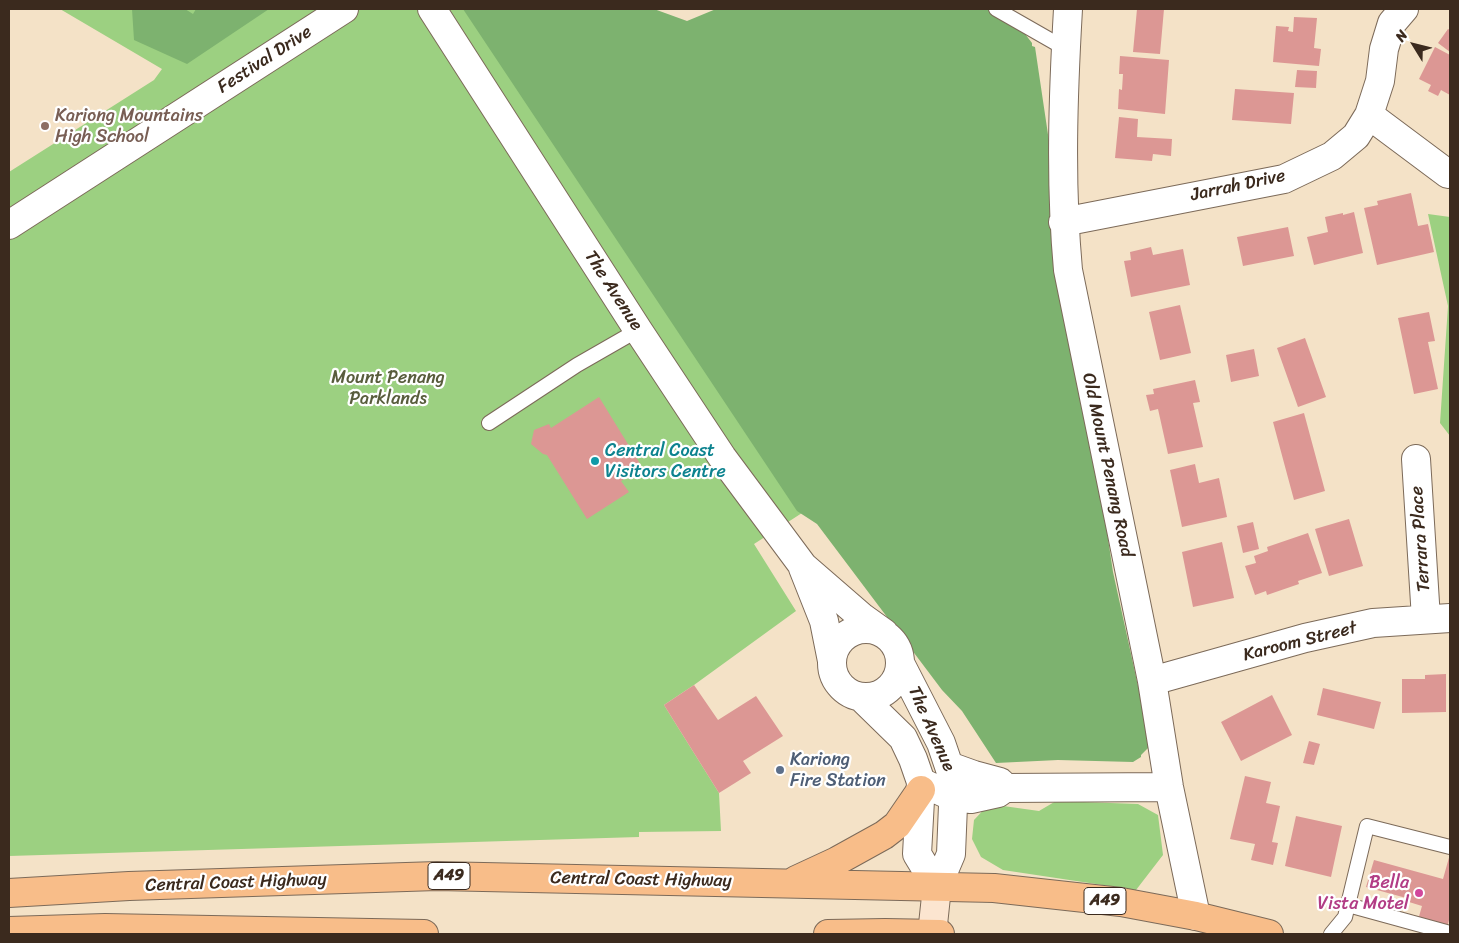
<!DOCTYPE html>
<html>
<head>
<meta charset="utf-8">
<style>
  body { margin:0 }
  #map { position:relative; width:1459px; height:943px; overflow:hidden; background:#f4e2c7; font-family:Sriracha,sans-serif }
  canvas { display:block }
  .frame { position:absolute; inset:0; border:10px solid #3b2a1e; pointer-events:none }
  .north { position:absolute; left:1389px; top:20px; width:50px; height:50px; -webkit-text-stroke:4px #fff; paint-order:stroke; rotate:306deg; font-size:14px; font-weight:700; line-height:20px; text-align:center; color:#3b2a1e }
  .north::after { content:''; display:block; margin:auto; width:18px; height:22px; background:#3b2a1e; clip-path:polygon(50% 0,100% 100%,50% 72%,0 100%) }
</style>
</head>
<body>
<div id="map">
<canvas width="1459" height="943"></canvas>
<div class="frame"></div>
<div class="north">N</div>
</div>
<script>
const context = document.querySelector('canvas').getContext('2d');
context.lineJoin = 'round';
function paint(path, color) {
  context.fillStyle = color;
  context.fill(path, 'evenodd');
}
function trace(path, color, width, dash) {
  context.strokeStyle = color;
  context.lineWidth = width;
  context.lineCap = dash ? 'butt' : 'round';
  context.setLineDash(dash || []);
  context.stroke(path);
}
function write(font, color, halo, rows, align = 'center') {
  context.font = font + ' Sriracha,sans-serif';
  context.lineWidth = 4.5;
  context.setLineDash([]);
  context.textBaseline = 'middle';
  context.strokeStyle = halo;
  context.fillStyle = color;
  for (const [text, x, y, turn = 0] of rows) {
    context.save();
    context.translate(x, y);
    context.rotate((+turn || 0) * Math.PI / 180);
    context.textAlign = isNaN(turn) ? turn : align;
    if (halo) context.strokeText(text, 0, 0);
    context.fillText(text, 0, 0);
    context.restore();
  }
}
const green = new Path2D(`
  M60 9H611L836 491 754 544 796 611 694 685 664 705 719 793 721 831 639 832V837L9 856V172L154 80 162 69Z
  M1428 214 1450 217V436L1440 423 1448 306Z
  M1056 801 1138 804 1158 815 1163 855 1136 890 1003 870 981 857 972 839 974 820 989 804 1039 811Z`);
const forest = new Path2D(`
  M132 9H185L193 14 196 9H269L187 64 134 40Z
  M463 9H654L687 21 716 9H1006L1032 43V46L1035 47 1113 572 1151 745 1141 755V757L1133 762 1058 760 996 763 962 711 942 690 817 524 797 511Z`);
const building = new Path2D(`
  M1137 9H1164L1160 54 1133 52Z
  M1294 17 1317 18 1314 48 1321 49 1319 66 1273 62 1276 26 1289 27 1288 31 1293 32Z
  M1448 29 1450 30V52L1438 43Z
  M1435 47 1450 55V95L1441 90 1438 96 1428 91 1431 85 1419 79Z
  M1120 56 1169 60 1165 114 1118 109 1119 89 1122 90 1123 74H1119Z
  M1297 70 1317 71 1316 88 1295 87Z
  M1235 89 1294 93 1291 124 1232 120Z
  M1119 117 1138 119 1137 137 1172 139 1171 156 1153 154 1152 161 1115 158Z
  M1411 193 1418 226 1428 224 1434 252 1377 265 1364 208 1378 205 1377 201Z
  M1354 212 1363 253 1314 265 1307 237 1328 232 1325 217 1343 213V215Z
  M1288 227 1294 256 1243 266 1237 237Z
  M1151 247 1153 255 1183 249 1190 285 1131 297 1124 261 1131 260 1130 252Z
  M1180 305 1191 353 1160 360 1149 312Z
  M1429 312 1435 341 1428 342 1438 389 1414 394 1398 318Z
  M1305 338 1326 397 1298 407 1277 348Z
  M1254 349 1259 376 1231 382 1226 355Z
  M1195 380 1200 402 1193 403 1203 447 1168 454 1158 409 1150 411 1146 395 1154 394 1153 389Z
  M599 397 642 467 621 481 629 492 587 519 547 455 543 454 531 444 534 430 549 424 551 428Z
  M1304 413 1325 491 1294 500 1273 422Z
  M1195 464 1199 483 1219 478 1227 517 1182 527 1170 470Z
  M1349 519 1363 566 1329 576 1315 529Z
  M1253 522 1259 549 1243 553 1237 526Z
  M1308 533 1322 573 1298 581 1299 584 1267 595 1266 591 1255 595 1245 566 1256 563 1254 556 1268 551 1267 547Z
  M1222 542 1234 598 1193 607 1182 552Z
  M1446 674V712L1402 713V679H1425V675Z
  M694 685 718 720 756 696 783 736 743 761 751 773 719 793 664 705Z
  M1323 688 1381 702 1374 729 1317 715Z
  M1272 695 1292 735 1241 761 1221 722Z
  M1309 741 1320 744 1314 765 1303 763Z
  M1245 776 1271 782 1266 803 1280 806 1272 842 1278 843 1273 865 1251 860 1255 844 1230 839Z
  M1296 816 1342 826 1331 877 1285 866Z
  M1450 854V916L1447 928 1418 920 1422 906 1409 902 1410 899 1366 887 1374 860 1443 879Z`);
const lane = new Path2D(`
  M996 9 1066 49
  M489 423 577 365 638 330
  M1348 905 1450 933
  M1331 934 1345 917 1367 826 1450 847`);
const street = new Path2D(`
  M432 9 638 330 722 457 803 566 863 618 884 633
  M1068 9C1063 96 1060 183 1068 270L1152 681 1169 787 1196 916
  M1369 115 1448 174
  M1063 222 1284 179 1332 156 1356 136 1369 115 1380 81 1384 49 1392 23 1404 9
  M9 225 344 9
  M1416 459 1426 619
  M803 568 824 621 832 661
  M832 663a34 34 0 1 1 68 0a34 34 0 1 1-68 0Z
  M901 665 941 743 954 781 951 854 937 887
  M1152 681 1305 638 1373 623 1450 618
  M861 697 903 738 913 759 921 782 917 854 937 887
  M949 766 974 775 1000 782 1005 788
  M921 782 953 797 971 799 998 793 1005 788 1169 787`);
const secondary = new Path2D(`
  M932 934 937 887`);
const highway = new Path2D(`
  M796 880 837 861 884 835 897 825 921 790
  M9 893 129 886 437 876 994 888 1121 902 1196 916 1269 934
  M9 931 105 928 424 934
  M828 934 885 933 940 934`);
const markers = [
  [45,126,5,"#8d6e63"],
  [595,461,5,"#0f9aa8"],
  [780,770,5,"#5c6f8a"],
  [1419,893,5,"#d1479c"]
];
const shields = [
  [449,876,42],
  [1105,901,42]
];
const shieldNames = [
  ["A49",449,876],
  ["A49",1105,901]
];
const streetNames = [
  ["Festival Drive",265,60,-33],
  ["Jarrah Drive",1238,186,-12],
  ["The Avenue",613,291,57],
  ["Old Mount Penang Road",1107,465,78],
  ["Terrara Place",1421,539,-94],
  ["Karoom Street",1300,642,-14],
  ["The Avenue",931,729,66],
  ["Central Coast Highway",641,880,1],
  ["Central Coast Highway",236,883,-2]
];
const educationNames = [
  ["Kariong Mountains",55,116],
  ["High School",55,137]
];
const parkNames = [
  ["Mount Penang",388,378],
  ["Parklands",388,399]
];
const cultureNames = [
  ["Central Coast",605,451],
  ["Visitors Centre",605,472]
];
const serviceNames = [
  ["Kariong",790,760],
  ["Fire Station",790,781]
];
const hotelNames = [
  ["Bella",1409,883],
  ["Vista Motel",1409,904]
];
paint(green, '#9cd081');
paint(forest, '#7db26f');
paint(building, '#dc9794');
trace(lane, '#7c6a59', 16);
trace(street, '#7c6a59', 30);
trace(secondary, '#7c6a59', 30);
trace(highway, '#7c6a59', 30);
trace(lane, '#fff', 14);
trace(street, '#fff', 28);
trace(secondary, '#fce5d0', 28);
trace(highway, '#f8bd89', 28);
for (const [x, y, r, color] of markers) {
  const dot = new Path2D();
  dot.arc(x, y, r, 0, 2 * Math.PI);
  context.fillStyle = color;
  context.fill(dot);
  trace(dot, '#fff', 2);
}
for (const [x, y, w] of shields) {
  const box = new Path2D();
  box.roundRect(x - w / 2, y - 13.5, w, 27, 4);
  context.fillStyle = '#fff';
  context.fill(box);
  trace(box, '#3b2a1e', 1);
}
write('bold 16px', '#3b2a1e', null, shieldNames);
write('18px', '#3b2a1e', '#fff', streetNames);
write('18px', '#785e54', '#fff', educationNames, 'left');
write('18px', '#585c3c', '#fff', parkNames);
write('18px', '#0d838f', '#fff', cultureNames, 'left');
write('18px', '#4e5e75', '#fff', serviceNames, 'left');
write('18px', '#b23c85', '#fff', hotelNames, 'right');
</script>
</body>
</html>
